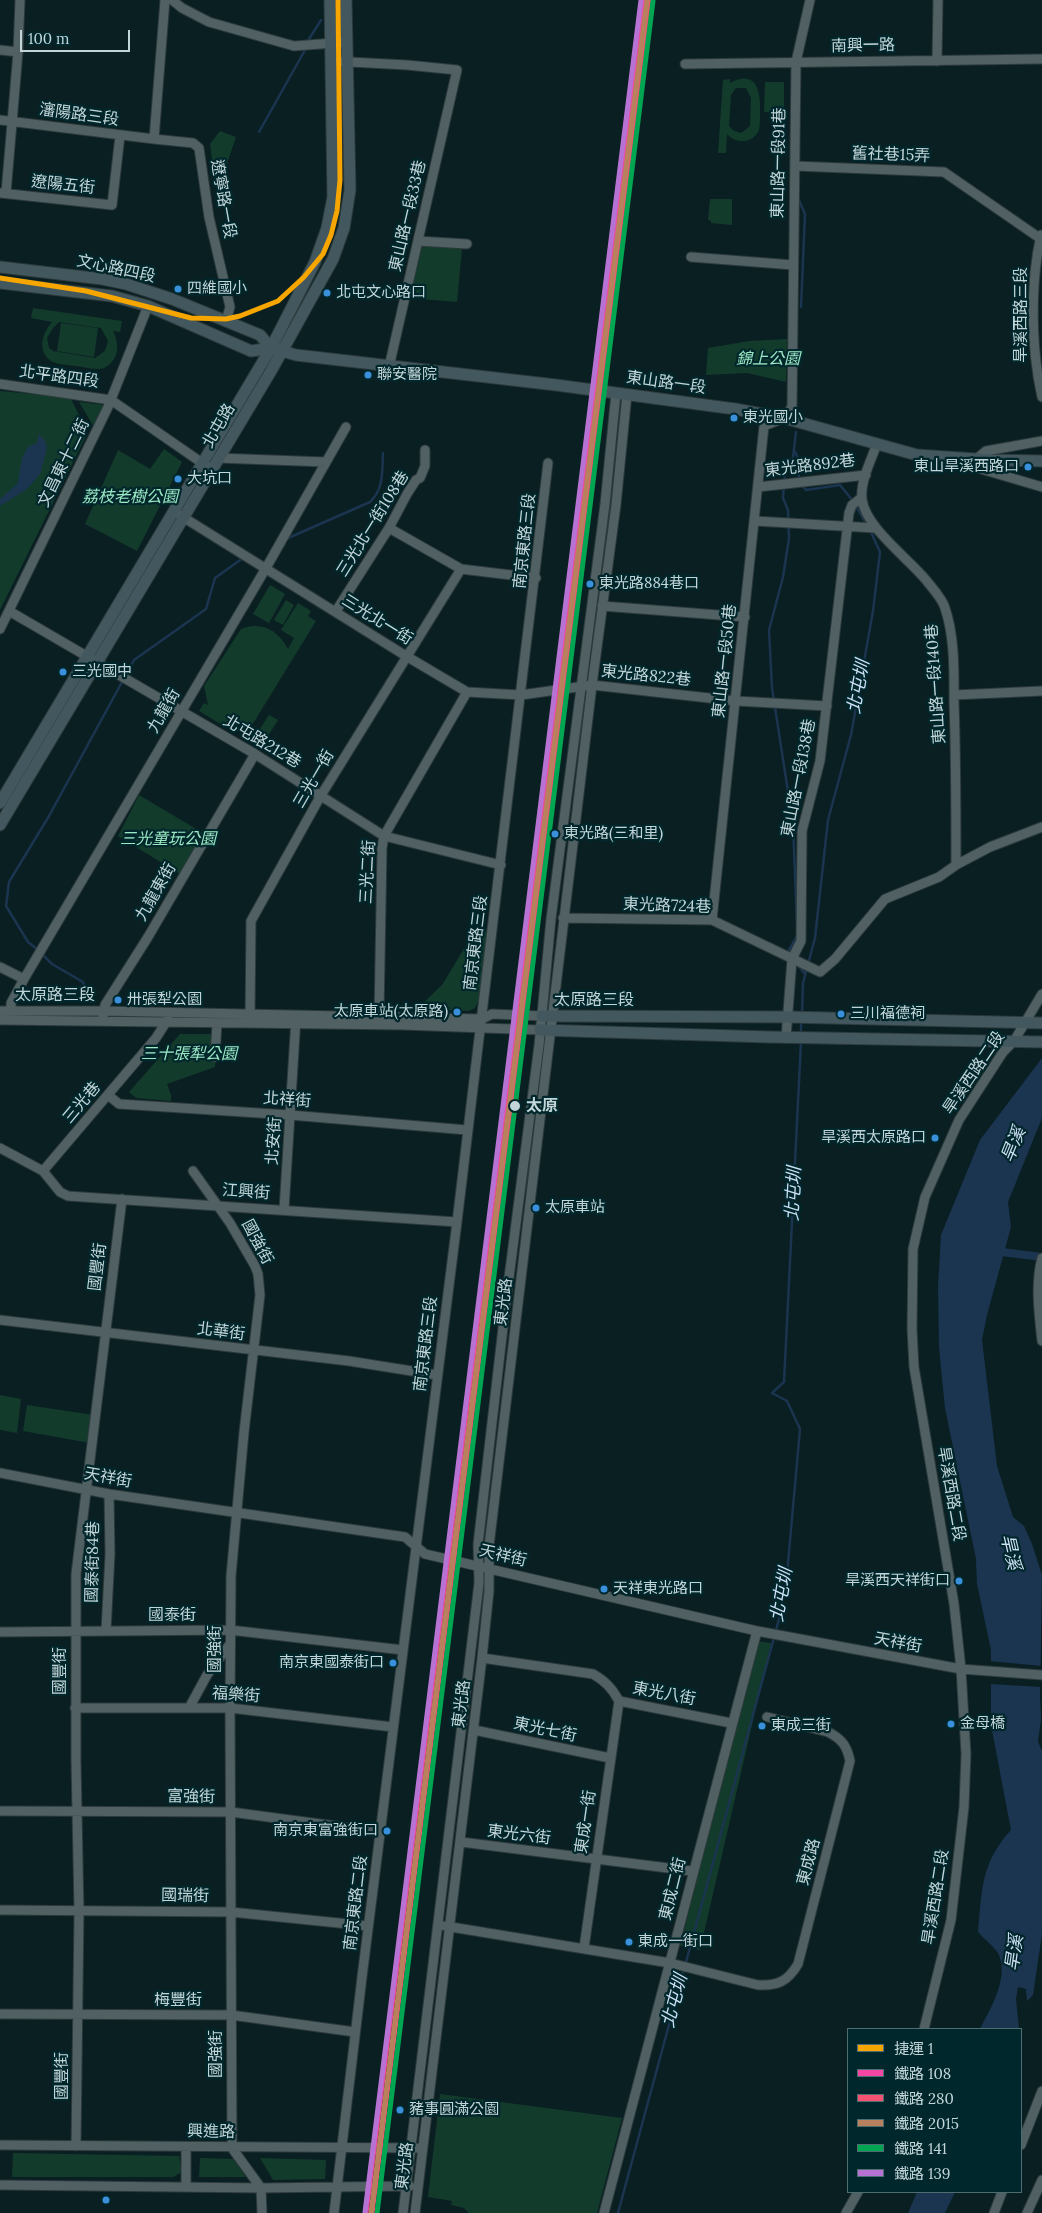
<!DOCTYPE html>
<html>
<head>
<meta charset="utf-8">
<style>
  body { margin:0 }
  #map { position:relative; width:1042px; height:2213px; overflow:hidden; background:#0a1f22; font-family:Lora,"Noto Sans TC",serif }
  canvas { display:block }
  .legend { position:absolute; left:847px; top:2028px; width:175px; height:165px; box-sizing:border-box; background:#00272c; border:1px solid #4e6d71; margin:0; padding:6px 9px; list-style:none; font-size:15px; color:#c2d6d9 }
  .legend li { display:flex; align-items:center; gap:10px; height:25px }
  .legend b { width:25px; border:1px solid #4e6d71 }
  .scale { position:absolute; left:20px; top:30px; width:110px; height:22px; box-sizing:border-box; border:2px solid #c2d6d9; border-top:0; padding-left:6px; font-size:15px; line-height:18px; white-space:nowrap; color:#c2d6d9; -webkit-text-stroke:4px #00272c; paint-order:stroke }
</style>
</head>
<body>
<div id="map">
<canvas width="1042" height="2213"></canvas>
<ul class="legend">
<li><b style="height:6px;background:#f7a600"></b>捷運 1</li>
<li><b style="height:6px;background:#f346a5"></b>鐵路 108</li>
<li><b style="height:6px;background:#f65372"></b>鐵路 280</li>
<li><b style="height:6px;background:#b6815c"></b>鐵路 2015</li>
<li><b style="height:6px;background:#00a651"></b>鐵路 141</li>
<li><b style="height:6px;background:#b673d3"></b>鐵路 139</li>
</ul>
<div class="scale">100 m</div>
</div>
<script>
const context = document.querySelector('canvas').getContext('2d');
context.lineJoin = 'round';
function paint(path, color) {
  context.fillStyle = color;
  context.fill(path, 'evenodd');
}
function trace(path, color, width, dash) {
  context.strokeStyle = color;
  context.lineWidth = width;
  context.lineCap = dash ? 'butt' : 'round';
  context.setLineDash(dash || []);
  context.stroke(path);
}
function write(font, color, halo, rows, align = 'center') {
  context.font = font + ' Lora,"Noto Sans TC",serif';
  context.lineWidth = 4.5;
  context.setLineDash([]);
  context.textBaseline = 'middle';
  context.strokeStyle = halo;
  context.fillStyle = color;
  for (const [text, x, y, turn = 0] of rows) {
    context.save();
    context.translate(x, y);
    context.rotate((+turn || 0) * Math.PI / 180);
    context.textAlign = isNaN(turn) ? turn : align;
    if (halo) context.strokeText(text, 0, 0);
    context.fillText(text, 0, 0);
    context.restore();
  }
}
const green = new Path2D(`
  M730 79V83C758 68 761 94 760 115 760 119 760 126 759 130 753 144 735 144 727 134L726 153H718L723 80ZM736 88H746L751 98 750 126 741 133 734 131 729 126 731 95Z
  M765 82H784V113L764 112Z
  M220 131 236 137 221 181H215L210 144Z
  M710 199H732V225L711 223V221L708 220Z
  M420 244 462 249 457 302 409 298Z
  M33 308 122 321 120 332 113 331C120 344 119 361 104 368 96 371 85 367 76 366 69 365 60 365 53 362 36 353 42 333 52 322L31 318ZM59 322 101 328 108 341 105 351 95 358 53 351 49 348 47 338 53 328Z
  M61 323 98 328 94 357 57 351Z
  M787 339 786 382 747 373 706 375 708 348 749 341Z
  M0 391 65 397 71 399 80 417 86 436 0 610Z
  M79 402 104 405 94 427Z
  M164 449 182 462 137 551 85 524 118 450 150 469Z
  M270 585 285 594 269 623 253 614Z
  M286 600 294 605 283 625 274 620Z
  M298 603 311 611 308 616 316 621 246 735 237 730 240 722H233L229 729 199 711 204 703 208 705 204 686 241 629C261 621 278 630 288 649L294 638 281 630Z
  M269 715 278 720 261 747 252 741Z
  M139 795 203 833 180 874 118 836Z
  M487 931 479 999 475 1008 469 1011 419 1009 420 1006 442 985 470 939Z
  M180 1034H217L215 1067 167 1084 171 1095V1101L136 1098 129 1092Z
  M0 1395 21 1399 17 1433 0 1430Z
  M27 1405 94 1415 90 1443 23 1431Z
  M757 1641 771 1643 700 1950 680 1946Z
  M440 2094 622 2118 597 2213H469L464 2208 451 2205 452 2201 428 2197Z
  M13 2153 179 2156 182 2172 173 2177H12Z
  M200 2158 234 2159 246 2177H199Z
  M260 2158 326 2160 325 2179 273 2180Z`);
const water = new Path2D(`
  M39 434 46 443 47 448 40 474 27 489 0 506V499L18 483 22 458 28 447 37 443Z
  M1042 1058V1118L1008 1202 1011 1227 987 1315 982 1340 997 1466 1013 1517 1024 1526 1032 1544 1042 1575 1040 1697 1041 1719 1038 1742 1042 1751V1934L1033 1995 1027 2001 1026 1989 1018 1987 1016 1999 1019 2029H980C990 2009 1009 1979 999 1955 995 1947 984 1939 978 1932 982 1889 981 1863 1011 1830L991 1725V1650L977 1584 976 1559 945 1408 939 1348 938 1287 941 1235 980 1140Z
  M917 2192H955L945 2213H908Z`);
const pier = new Path2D(`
  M989 1661 1042 1666V1687L989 1684Z`);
const stream = new Path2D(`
  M309 39 321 20
  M259 132 305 50
  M798 198 805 214 801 307
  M796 432 793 457 785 472 783 498 788 510 789 538 783 577 769 630 772 688 793 824 797 925
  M794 450 798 458 799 480
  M802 485 806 490 840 485 853 501
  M856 506 867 525
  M286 539 370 502C384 489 382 472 383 453
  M38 950 28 942 6 906 9 882 49 816 134 660 206 609 215 578 243 558
  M42 954 52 964 83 982 91 1002
  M792 955 789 950 797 936
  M797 964 805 974
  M802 1014 803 983 815 938 828 820 851 735 873 611 880 552 870 530
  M801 1034V1020
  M618 2213 779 1619 787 1574 800 1429 787 1401 772 1393 784 1382 801 1042`);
const canal = new Path2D(`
  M994 1251 1042 1257`);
const minor = new Path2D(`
  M165 0 154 139 193 143 199 148 209 217 230 307 226 321
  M172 0 182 8 209 22 294 46 347 42
  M0 50 18 52
  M331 61 407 65 457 70 389 367
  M937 61 938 0
  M685 64 1042 59
  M0 120 154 139
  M795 166 944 172 1041 239
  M0 193 112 205 120 136
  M6 193 18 52 20 0
  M1041 235C1030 283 1031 349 1042 397
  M418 241 467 244
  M691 257 793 265
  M0 384 111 400 208 467
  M1042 441 986 451 975 460 981 469 1042 487
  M877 444C871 460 860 482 862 499 865 527 908 558 926 580 933 589 942 598 945 608 955 638 954 672 954 702 956 757 956 811 956 865
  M218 458 325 462
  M758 487 866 475
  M178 514 406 656 467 692 521 695 592 685 736 701 827 706
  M755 521 875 528
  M389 528 461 569 536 578
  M602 606 745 617
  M9 611 255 754 384 836 501 865
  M336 611 389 528 407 494 416 480 420 478 425 466V450
  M0 629 108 407 148 306
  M954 695 1042 691
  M563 918 712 920 820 972 835 959 885 899 939 877 956 865 990 847 1042 827
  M712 920 764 426 784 418 792 407 796 62 810 0
  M0 967 24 979
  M0 1011H103L482 1019 492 1014 542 1016
  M11 1011V1003L24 979 266 568 346 427
  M379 1016 382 848 384 836 467 692
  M103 1017 105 1005 148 937 255 754
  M250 1018 251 921 320 797 461 569
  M0 1020 402 1025 540 1030
  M786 1038 792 959 801 941 802 831 820 761 849 513 852 505 861 498
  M215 1057 217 1023
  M108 1095 119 1104 290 1115 467 1130
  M0 1148 43 1171
  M43 1171 60 1192 68 1196 457 1222
  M43 1171 156 1038 168 1019
  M193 1171 230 1223 255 1266 258 1274 260 1295 244 1432 231 1576 230 1708 232 2148 261 2188 262 2213
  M284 1210 296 1018
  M1042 1258C1035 1284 1039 1314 1042 1341
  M0 1320 349 1361 437 1375
  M0 1473 109 1494 405 1537 425 1554 757 1631 961 1669 1042 1675
  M106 1631 110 1554 109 1494
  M0 1632 230 1630 403 1650
  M482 1658 593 1674C605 1681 612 1688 619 1701L731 1723
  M75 1708H230L393 1727
  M189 1708 207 1675 230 1644
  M474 1730 610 1758
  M0 1811 231 1812 380 1832
  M461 1842 692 1871
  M0 1910 231 1912 368 1926
  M445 1926 670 1963 758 1985C778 1986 788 1981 798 1964L850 1761C847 1746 842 1739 828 1732L767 1717
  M584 1948 619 1701
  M0 2014 231 2015 355 2032
  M924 2029 951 1920 964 1807 966 1754 961 1669 954 1604 914 1367 912 1329 913 1249 925 1197 959 1120 1003 1052 1014 1041 1042 994
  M0 2145 417 2148
  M1021 2145 1042 2091
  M76 2146 79 1911 76 1761V1574L122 1199
  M0 2185 261 2188 410 2186
  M186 2187V2147
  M334 2213 362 1977 457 1222 548 463
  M403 2213 479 1583 478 1544 507 1293 539 1045 551 919 605 504 616 393
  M415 2213 482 1658 489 1591V1546L592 685 616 505 627 394
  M604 2213 757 1631
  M846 2213 858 2192
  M994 2213 1002 2192
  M1027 2213 1042 2180`);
const major = new Path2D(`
  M0 267 102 279 126 284 172 299 260 335 271 348
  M0 283 112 296 148 306 251 351 271 348 296 355 556 385 735 409 784 418 917 455 990 460 1042 461
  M0 803 271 348 315 262 327 228 333 197 330 0
  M0 825 271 371 333 259 344 228 350 190 346 0
  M542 1016 787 1017 1042 1023
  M540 1030 769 1037 1042 1042`);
const rail1 = new Path2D(`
  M366 2213 643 0`);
const rail2 = new Path2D(`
  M372 2213 649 1`);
const rail3 = new Path2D(`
  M371 2213 647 0`);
const rail4 = new Path2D(`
  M377 2213 653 1`);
const rail5 = new Path2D(`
  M365 2212 641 0`);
const metro1 = new Path2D(`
  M0 278 86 291 191 318 226 319 240 316 278 301 304 277 323 254 331 235 337 211 340 180 338 0`);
const markers = [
  [178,289,4.5,"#3a90db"],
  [327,293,4.5,"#3a90db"],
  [368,375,4.5,"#3a90db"],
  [734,418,4.5,"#3a90db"],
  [1028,467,4.5,"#3a90db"],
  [178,479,4.5,"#3a90db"],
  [590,584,4.5,"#3a90db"],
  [63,672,4.5,"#3a90db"],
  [555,834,4.5,"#3a90db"],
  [118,1000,4.5,"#3a90db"],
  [457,1012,4.5,"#3a90db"],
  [841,1014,4.5,"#3a90db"],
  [515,1106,6,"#c2d6d9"],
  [935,1138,4.5,"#3a90db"],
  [536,1208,4.5,"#3a90db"],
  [959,1581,4.5,"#3a90db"],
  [604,1589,4.5,"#3a90db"],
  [393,1663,4.5,"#3a90db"],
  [951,1724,4.5,"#3a90db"],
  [762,1726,4.5,"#3a90db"],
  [387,1831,4.5,"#3a90db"],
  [629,1942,4.5,"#3a90db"],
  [400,2110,4.5,"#3a90db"],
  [106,2200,4.5,"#3a90db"]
];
const busNames = [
  ["四維國小",187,289],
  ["北屯文心路口",336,293],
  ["聯安醫院",377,375],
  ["東光國小",743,418],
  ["東山旱溪西路口",1019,467,"right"],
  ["大坑口",187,479],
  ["東光路884巷口",599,584],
  ["三光國中",72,672],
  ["東光路(三和里)",564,834],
  ["卅張犁公園",127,1000],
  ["太原車站(太原路)",448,1012,"right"],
  ["三川福德祠",850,1014],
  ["旱溪西太原路口",926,1138,"right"],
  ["太原車站",545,1208],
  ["旱溪西天祥街口",950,1581,"right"],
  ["天祥東光路口",613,1589],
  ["南京東國泰街口",384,1663,"right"],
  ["金母橋",960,1724],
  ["東成三街",771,1726],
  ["南京東富強街口",378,1831,"right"],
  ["東成一街口",638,1942],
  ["豬事圓滿公園",409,2110]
];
const streetNames = [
  ["南興一路",863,46,-1],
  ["瀋陽路三段",79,115,8],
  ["舊社巷15弄",891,155,2],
  ["東山路一段91巷",779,163,-89],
  ["遼陽五街",63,185,6],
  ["遼寧路一段",223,199,80],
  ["東山路一段33巷",408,216,-77],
  ["文心路四段",116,269,12],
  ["旱溪西路三段",1021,315,-90],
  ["北平路四段",59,377,8],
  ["東山路一段",666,383,8],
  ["北屯路",219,426,-60],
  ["文昌東十二街",64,463,-64],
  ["東光路892巷",810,466,-7],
  ["三光北一街108巷",373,524,-58],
  ["南京東路三段",525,541,-84],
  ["三光北一街",377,620,32],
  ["東山路一段50巷",725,661,-84],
  ["東光路822巷",646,676,6],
  ["東山路一段140巷",936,684,-94],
  ["九龍街",164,711,-60],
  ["北屯路212巷",262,742,31],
  ["東山路一段138巷",799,778,-79],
  ["三光一街",314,779,-60],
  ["三光二街",368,872,-87],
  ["九龍東街",156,892,-60],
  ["東光路724巷",667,906,2],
  ["南京東路三段",476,943,-83],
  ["太原路三段",55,995],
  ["太原路三段",594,1000],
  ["旱溪西路二段",974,1073,-56],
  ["北祥街",287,1100,4],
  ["三光巷",82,1103,-50],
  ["北安街",274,1141,-86],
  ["江興街",246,1192,4],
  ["國強街",257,1242,62],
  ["國豐街",98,1267,-83],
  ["東光路",504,1302,-83],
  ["北華街",221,1332,7],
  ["南京東路三段",426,1344,-83],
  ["天祥街",108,1478,10],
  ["旱溪西路二段",951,1494,80],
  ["天祥街",503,1556,13],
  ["國泰街84巷",93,1562,-89],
  ["國泰街",172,1615],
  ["天祥街",898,1643,10],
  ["國強街",215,1649,-90],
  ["國豐街",60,1671,-90],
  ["東光八街",664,1694,11],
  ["福樂街",236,1695,4],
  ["東光路",462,1704,-83],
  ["東光七街",545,1730,12],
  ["富強街",191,1797,1],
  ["東成一街",586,1822,-82],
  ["東光六街",519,1835,7],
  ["東成路",809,1862,-75],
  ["東成二街",673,1889,-76],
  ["國瑞街",185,1896,1],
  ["旱溪西路二段",936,1897,-81],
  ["南京東路二段",356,1903,-83],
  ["梅豐街",178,2000],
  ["國強街",216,2054,-90],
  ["國豐街",62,2076,-90],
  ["興進路",211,2132,1],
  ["東光路",405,2166,-83]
];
const parkNames = [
  ["錦上公園",768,359],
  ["荔枝老樹公園",130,497],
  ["三光童玩公園",168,839],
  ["三十張犁公園",189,1054]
];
const stopNames = [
  ["太原",526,1106]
];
const waterNames = [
  ["北屯圳",859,687,-80],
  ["旱溪",1014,1145,-68],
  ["北屯圳",794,1194,-87],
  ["旱溪",1010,1552,77],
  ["北屯圳",782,1595,-80],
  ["旱溪",1015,1953,-82],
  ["北屯圳",675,2001,-75]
];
paint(green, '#133b2c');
paint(water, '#1b3550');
paint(pier, '#0a1f22');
trace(stream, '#1b3550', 2.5);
trace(canal, '#1b3550', 8);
trace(minor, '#2c3a3c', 11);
trace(major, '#2c3a3c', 13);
trace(minor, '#516062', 9);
trace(major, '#43585e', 11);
trace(rail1, '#f346a5', 5);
trace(rail2, '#f65372', 5);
trace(rail3, '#b6815c', 5);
trace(rail4, '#00a651', 5);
trace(rail5, '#b673d3', 5);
trace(metro1, '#f7a600', 5);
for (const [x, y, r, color] of markers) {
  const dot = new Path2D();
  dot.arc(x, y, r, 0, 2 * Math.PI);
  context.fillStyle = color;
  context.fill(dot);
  trace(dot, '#00272c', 2);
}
write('15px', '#c2d6d9', '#00272c', busNames, 'left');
write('16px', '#c2d6d9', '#00272c', streetNames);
write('italic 16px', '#9be9c4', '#00272c', parkNames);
write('bold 16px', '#c2d6d9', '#00272c', stopNames, 'left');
write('italic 18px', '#ccdff5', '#00272c', waterNames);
</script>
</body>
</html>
